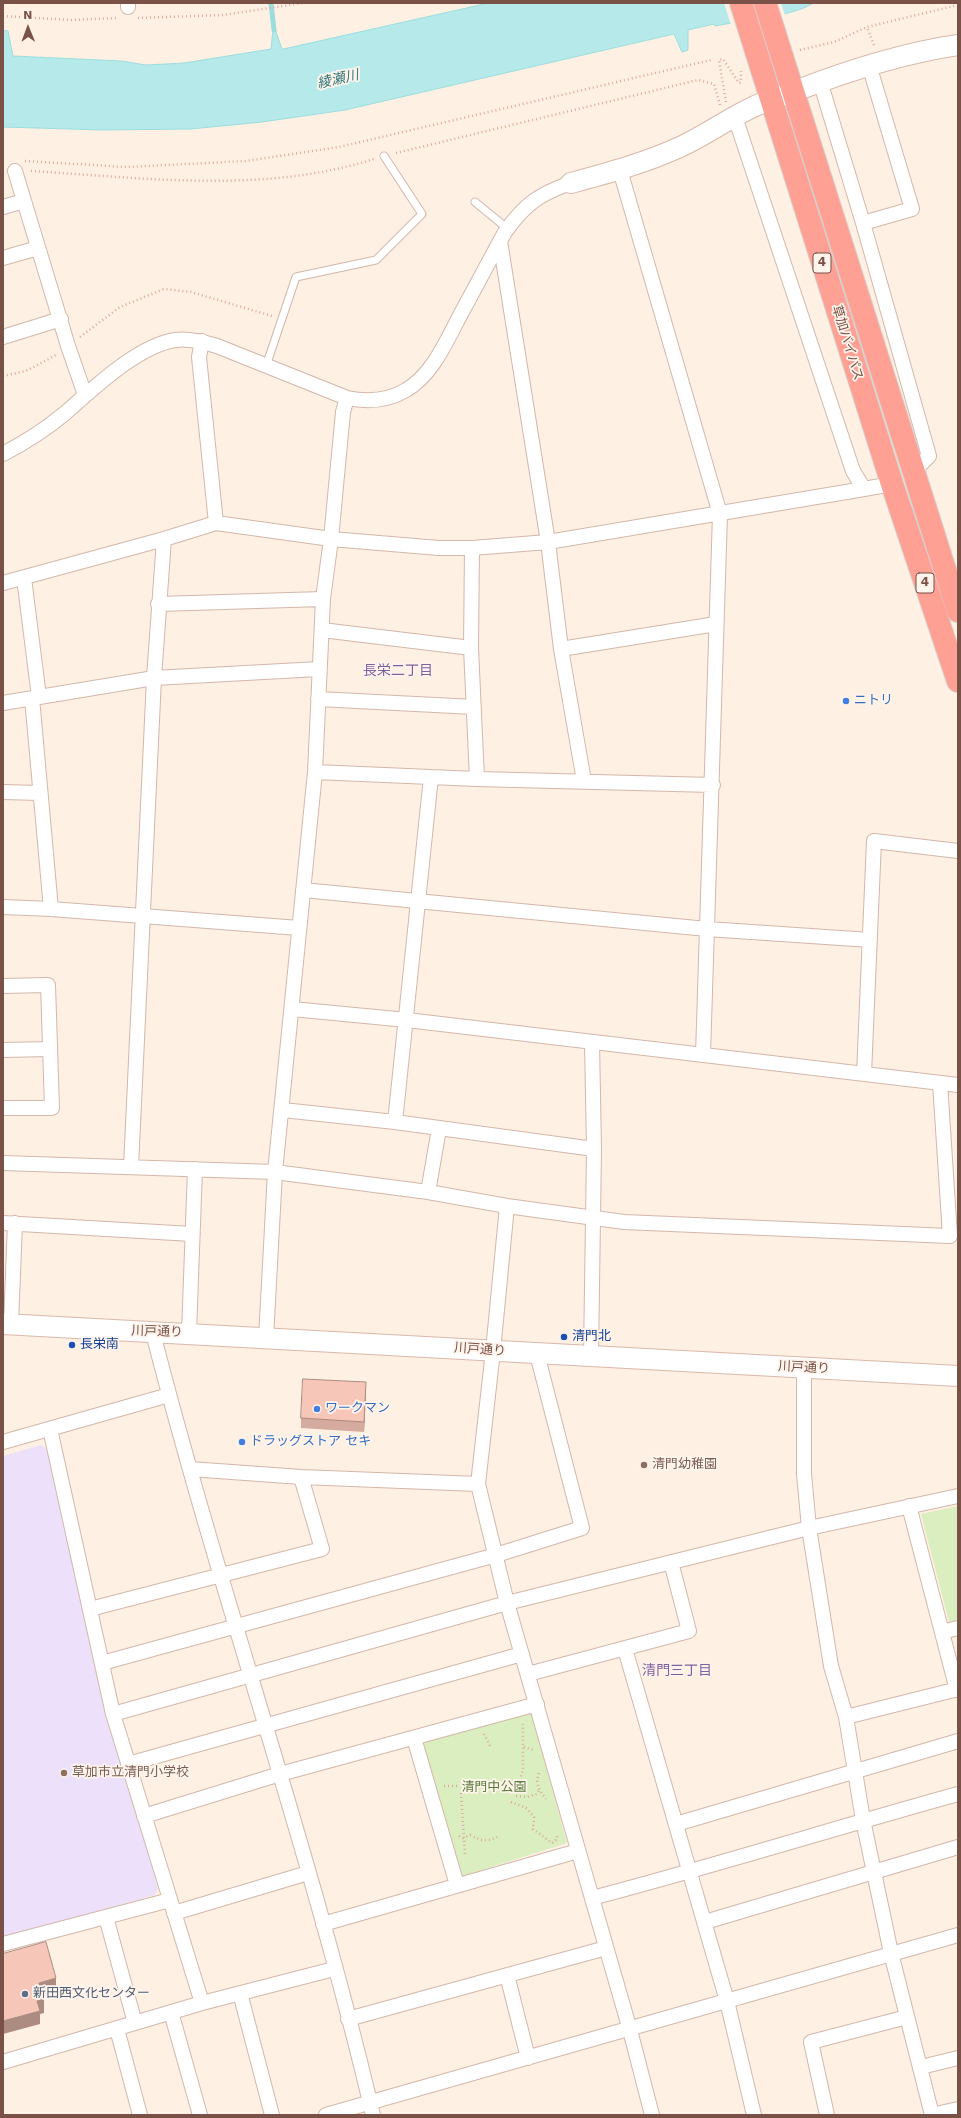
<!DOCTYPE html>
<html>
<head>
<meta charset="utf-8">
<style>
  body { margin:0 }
  #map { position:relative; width:961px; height:2118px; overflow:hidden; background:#fef0e3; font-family:"DejaVu Sans",sans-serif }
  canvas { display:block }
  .frame { position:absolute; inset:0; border:4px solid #795146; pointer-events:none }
  .north { position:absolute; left:8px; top:8px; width:40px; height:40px; -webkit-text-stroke:3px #fff4ec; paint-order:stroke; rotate:359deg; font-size:11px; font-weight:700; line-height:16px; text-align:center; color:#795146 }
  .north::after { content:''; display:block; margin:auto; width:14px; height:18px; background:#795146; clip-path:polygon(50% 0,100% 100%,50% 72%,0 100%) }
</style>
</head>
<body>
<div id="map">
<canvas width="961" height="2118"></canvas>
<div class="frame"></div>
<div class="north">N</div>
</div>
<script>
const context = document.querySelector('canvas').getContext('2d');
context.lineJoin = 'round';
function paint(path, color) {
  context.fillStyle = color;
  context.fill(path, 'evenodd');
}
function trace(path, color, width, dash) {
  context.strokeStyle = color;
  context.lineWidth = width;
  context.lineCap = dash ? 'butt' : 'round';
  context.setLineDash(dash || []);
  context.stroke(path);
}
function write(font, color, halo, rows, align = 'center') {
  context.font = font + ' "DejaVu Sans","Noto Sans JP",sans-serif';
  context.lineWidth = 3.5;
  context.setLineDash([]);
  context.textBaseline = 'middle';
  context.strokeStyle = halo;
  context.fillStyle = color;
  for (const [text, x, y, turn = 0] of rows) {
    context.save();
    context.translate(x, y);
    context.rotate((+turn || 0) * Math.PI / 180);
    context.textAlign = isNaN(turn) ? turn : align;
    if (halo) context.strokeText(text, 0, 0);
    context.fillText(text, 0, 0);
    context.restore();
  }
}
const education = new Path2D(`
  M41 1445 48 1450 93 1658 158 1889 155 1895 3 1938V1456Z`);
const green = new Path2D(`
  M958 1506V1620L949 1622 921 1514Z
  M531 1711 567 1843 460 1877 421 1742Z`);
const water = new Path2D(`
  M489 3H813C796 16 739 21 715 26L714 24 688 30V50L682 52 674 34 345 110 262 122 191 129 102 130 3 127V30L8 31 13 56 121 61 146 65 184 63 271 49 273 30 275 29 282 49Z`);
const pier = new Path2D(`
  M724 3H781L785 15 731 25Z`);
const stream = new Path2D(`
  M271 3 274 30`);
const path = new Path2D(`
  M3 16 71 20 117 18
  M138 18 223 15 303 3
  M874 45 867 27 958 5
  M800 50 834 42 867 27
  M726 102 719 60 723 59 739 83 741 82V71
  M396 153 698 80 714 84 720 105
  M25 161 127 167 246 161 339 147 711 60
  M31 171C145 178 264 194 374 159
  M80 337 120 307 164 289 191 292 272 316
  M3 376 26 371 56 355
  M484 1734 490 1746
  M524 1747 533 1750
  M539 1773C535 1784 539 1790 546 1799
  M444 1786H460
  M518 1788 523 1769V1724
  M461 1793 465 1854
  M516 1796 527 1797 537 1794 539 1790
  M511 1802 526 1808 534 1817 533 1829 552 1843 557 1839V1835
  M459 1836 463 1838 470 1835C481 1840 484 1843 497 1837`);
const lane = new Path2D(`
  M475 202 508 229
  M266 366 296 277 376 260 422 214 384 156`);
const street = new Path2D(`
  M128 7V3
  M820 81 863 223 929 456 913 472
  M735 117 853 471 864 489 892 484
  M620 170 720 514 703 1055
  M15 171 68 346 85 395
  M3 207 24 201
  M863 223 912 209 869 65
  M500 241 548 542 561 649 584 781
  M3 258 38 248
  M3 337 61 319
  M202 341 199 357 216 523
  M3 454C24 443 46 429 64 414 93 389 137 346 175 340 189 338 204 342 217 346L347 398C367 402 388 401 406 390 434 374 448 337 463 310 477 284 491 258 505 232 525 204 539 194 571 183
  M472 548 471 648 477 779
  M24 578 39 697
  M3 583 164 539 216 523 331 539 439 548H472L548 542 864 489
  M158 604 323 599
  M322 630 471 648
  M561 649 716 624
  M32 698 51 909
  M318 699 474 707
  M3 703 154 678 319 669
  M315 772 477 779 713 785
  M3 792 40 793
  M303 890 707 929 870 940
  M3 907 51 909 299 928
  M3 986 48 985 52 1108H3
  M292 1009 407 1020 958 1085
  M3 1050 50 1049
  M864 1074 874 841 958 851
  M283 1110 395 1122 594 1149
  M395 1122 431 777
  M3 1163 275 1172 428 1192 507 1206 624 1222 950 1236 940 1083
  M131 1167 154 678 164 539
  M428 1192 439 1129
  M507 1206 493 1351 478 1484 507 1603 630 2030 652 2115
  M3 1223 192 1234
  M11 1324 15 1223
  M153 1333C220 1595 311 1851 373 2115
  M189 1333 195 1169
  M266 1338 275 1172 315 772 323 599 331 539 343 412 347 398
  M591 1356 594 1149 592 1042
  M804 1369V1474L809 1528 831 1666 846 1717 863 1820 891 1953 932 2115
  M50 1429 113 1714 202 2003
  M3 1442 169 1395
  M190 1469 301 1477 478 1484
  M909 1506 957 1690
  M90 1609 322 1549 301 1477
  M942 1632 958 1628
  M625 1649 727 2001 754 2115
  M102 1663 496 1555 582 1528 537 1354
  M528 1674 689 1631 671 1562
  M113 1714 507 1603 809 1528 958 1496
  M846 1717 958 1689
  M414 1738 457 1885
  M128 1764 522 1654
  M144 1816 280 1774 537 1704
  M676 1824 958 1741
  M592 1898C714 1866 835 1828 958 1794
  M174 1913 308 1873
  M106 1917 135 2023
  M705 1922 958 1847
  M323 1924 578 1851
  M3 1944 170 1900
  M507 1975 528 2058
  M240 1993 272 2115
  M171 2012 200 2115
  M348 2019 606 1948
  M117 2029 140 2115
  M3 2062 202 2003 334 1969
  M921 2067 958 2058
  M326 2115 958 1935
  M827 2115 811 2042 907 2017
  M932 2115 958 2109`);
const secondary = new Path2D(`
  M571 183C608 173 645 163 680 147 706 135 729 118 755 106 769 100 784 95 798 90 850 70 903 53 958 45
  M3 1324 958 1376`);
const highway = new Path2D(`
  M741 3 892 484 958 681
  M765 3 958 611`);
const wall = new Path2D(`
  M366 1392 364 1432 301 1428V1418Z`);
const shadedWall = new Path2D(`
  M366 1382V1392L364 1432V1422Z
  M56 1978V1992L39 1996V1983Z
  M44 1999V2013L40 2014V2024L3 2034V2021L37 2001Z`);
const building = new Path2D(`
  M303 1379 366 1382 364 1422 301 1418Z
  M46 1942 56 1978 39 1983 44 1999 37 2001 40 2011 3 2021V1954Z`);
const markers = [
  [846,701,4,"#3f7fe0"],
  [564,1337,4,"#1a4fb4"],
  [72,1345,4,"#1a4fb4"],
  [317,1409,4,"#3f7fe0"],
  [242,1442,4,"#3f7fe0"],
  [644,1465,4,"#8d6e63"],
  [64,1773,4,"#8d6e63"],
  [25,1994,4,"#5c6f8a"]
];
const shields = [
  [822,263,18],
  [925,583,18]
];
const shieldNames = [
  ["4",822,263],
  ["4",925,583]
];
const streetNames = [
  ["草加バイパス",847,343,73],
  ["川戸通り",157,1332,2],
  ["川戸通り",480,1350,4],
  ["川戸通り",804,1368,3]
];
const shopNames = [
  ["ニトリ",854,701],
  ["ワークマン",325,1409],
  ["ドラッグストア セキ",250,1442]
];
const transitNames = [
  ["清門北",572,1337],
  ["長栄南",80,1345]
];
const educationNames = [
  ["清門幼稚園",652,1465],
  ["草加市立清門小学校",72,1773]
];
const parkNames = [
  ["清門中公園",494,1788]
];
const serviceNames = [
  ["新田西文化センター",33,1994]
];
const waterNames = [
  ["綾瀬川",338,80,-13]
];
const neighbourhoodNames = [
  ["長栄二丁目",398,671],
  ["清門三丁目",677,1671]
];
paint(education, '#ede0fb');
paint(green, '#daeec0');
paint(water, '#b6eaea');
trace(water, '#9bdddd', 1);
paint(pier, '#fef0e3');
trace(stream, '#9bdddd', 5);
trace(lane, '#d3b7ab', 9);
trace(street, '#d3b7ab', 16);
trace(secondary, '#dab8aa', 22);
trace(highway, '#d9cecb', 24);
trace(path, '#dcaa9b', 2.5, [1, 3]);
trace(lane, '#fff', 7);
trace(street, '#fff', 14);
trace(secondary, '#fff', 20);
trace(highway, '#fea094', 22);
paint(wall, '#d4ab9e');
paint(shadedWall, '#ac8b81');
paint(building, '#f6c7b8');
trace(building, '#ac8b81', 1);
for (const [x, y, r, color] of markers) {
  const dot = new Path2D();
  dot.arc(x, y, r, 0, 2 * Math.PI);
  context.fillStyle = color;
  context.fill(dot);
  trace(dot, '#fff4ec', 1.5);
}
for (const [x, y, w] of shields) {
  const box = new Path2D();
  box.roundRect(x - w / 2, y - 10, w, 20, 3);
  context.fillStyle = '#fff4ec';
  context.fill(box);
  trace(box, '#795146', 1);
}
write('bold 12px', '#795146', null, shieldNames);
write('13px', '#795146', '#fff4ec', streetNames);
write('13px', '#366cbe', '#fff4ec', shopNames, 'left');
write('13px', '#164399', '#fff4ec', transitNames, 'left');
write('13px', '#785e54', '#fff4ec', educationNames, 'left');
write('13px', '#587a3b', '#fff4ec', parkNames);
write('13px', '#4e5e75', '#fff4ec', serviceNames, 'left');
write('italic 14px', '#357879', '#fff4ec', waterNames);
write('14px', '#80619e', '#fff4ec', neighbourhoodNames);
</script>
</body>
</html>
